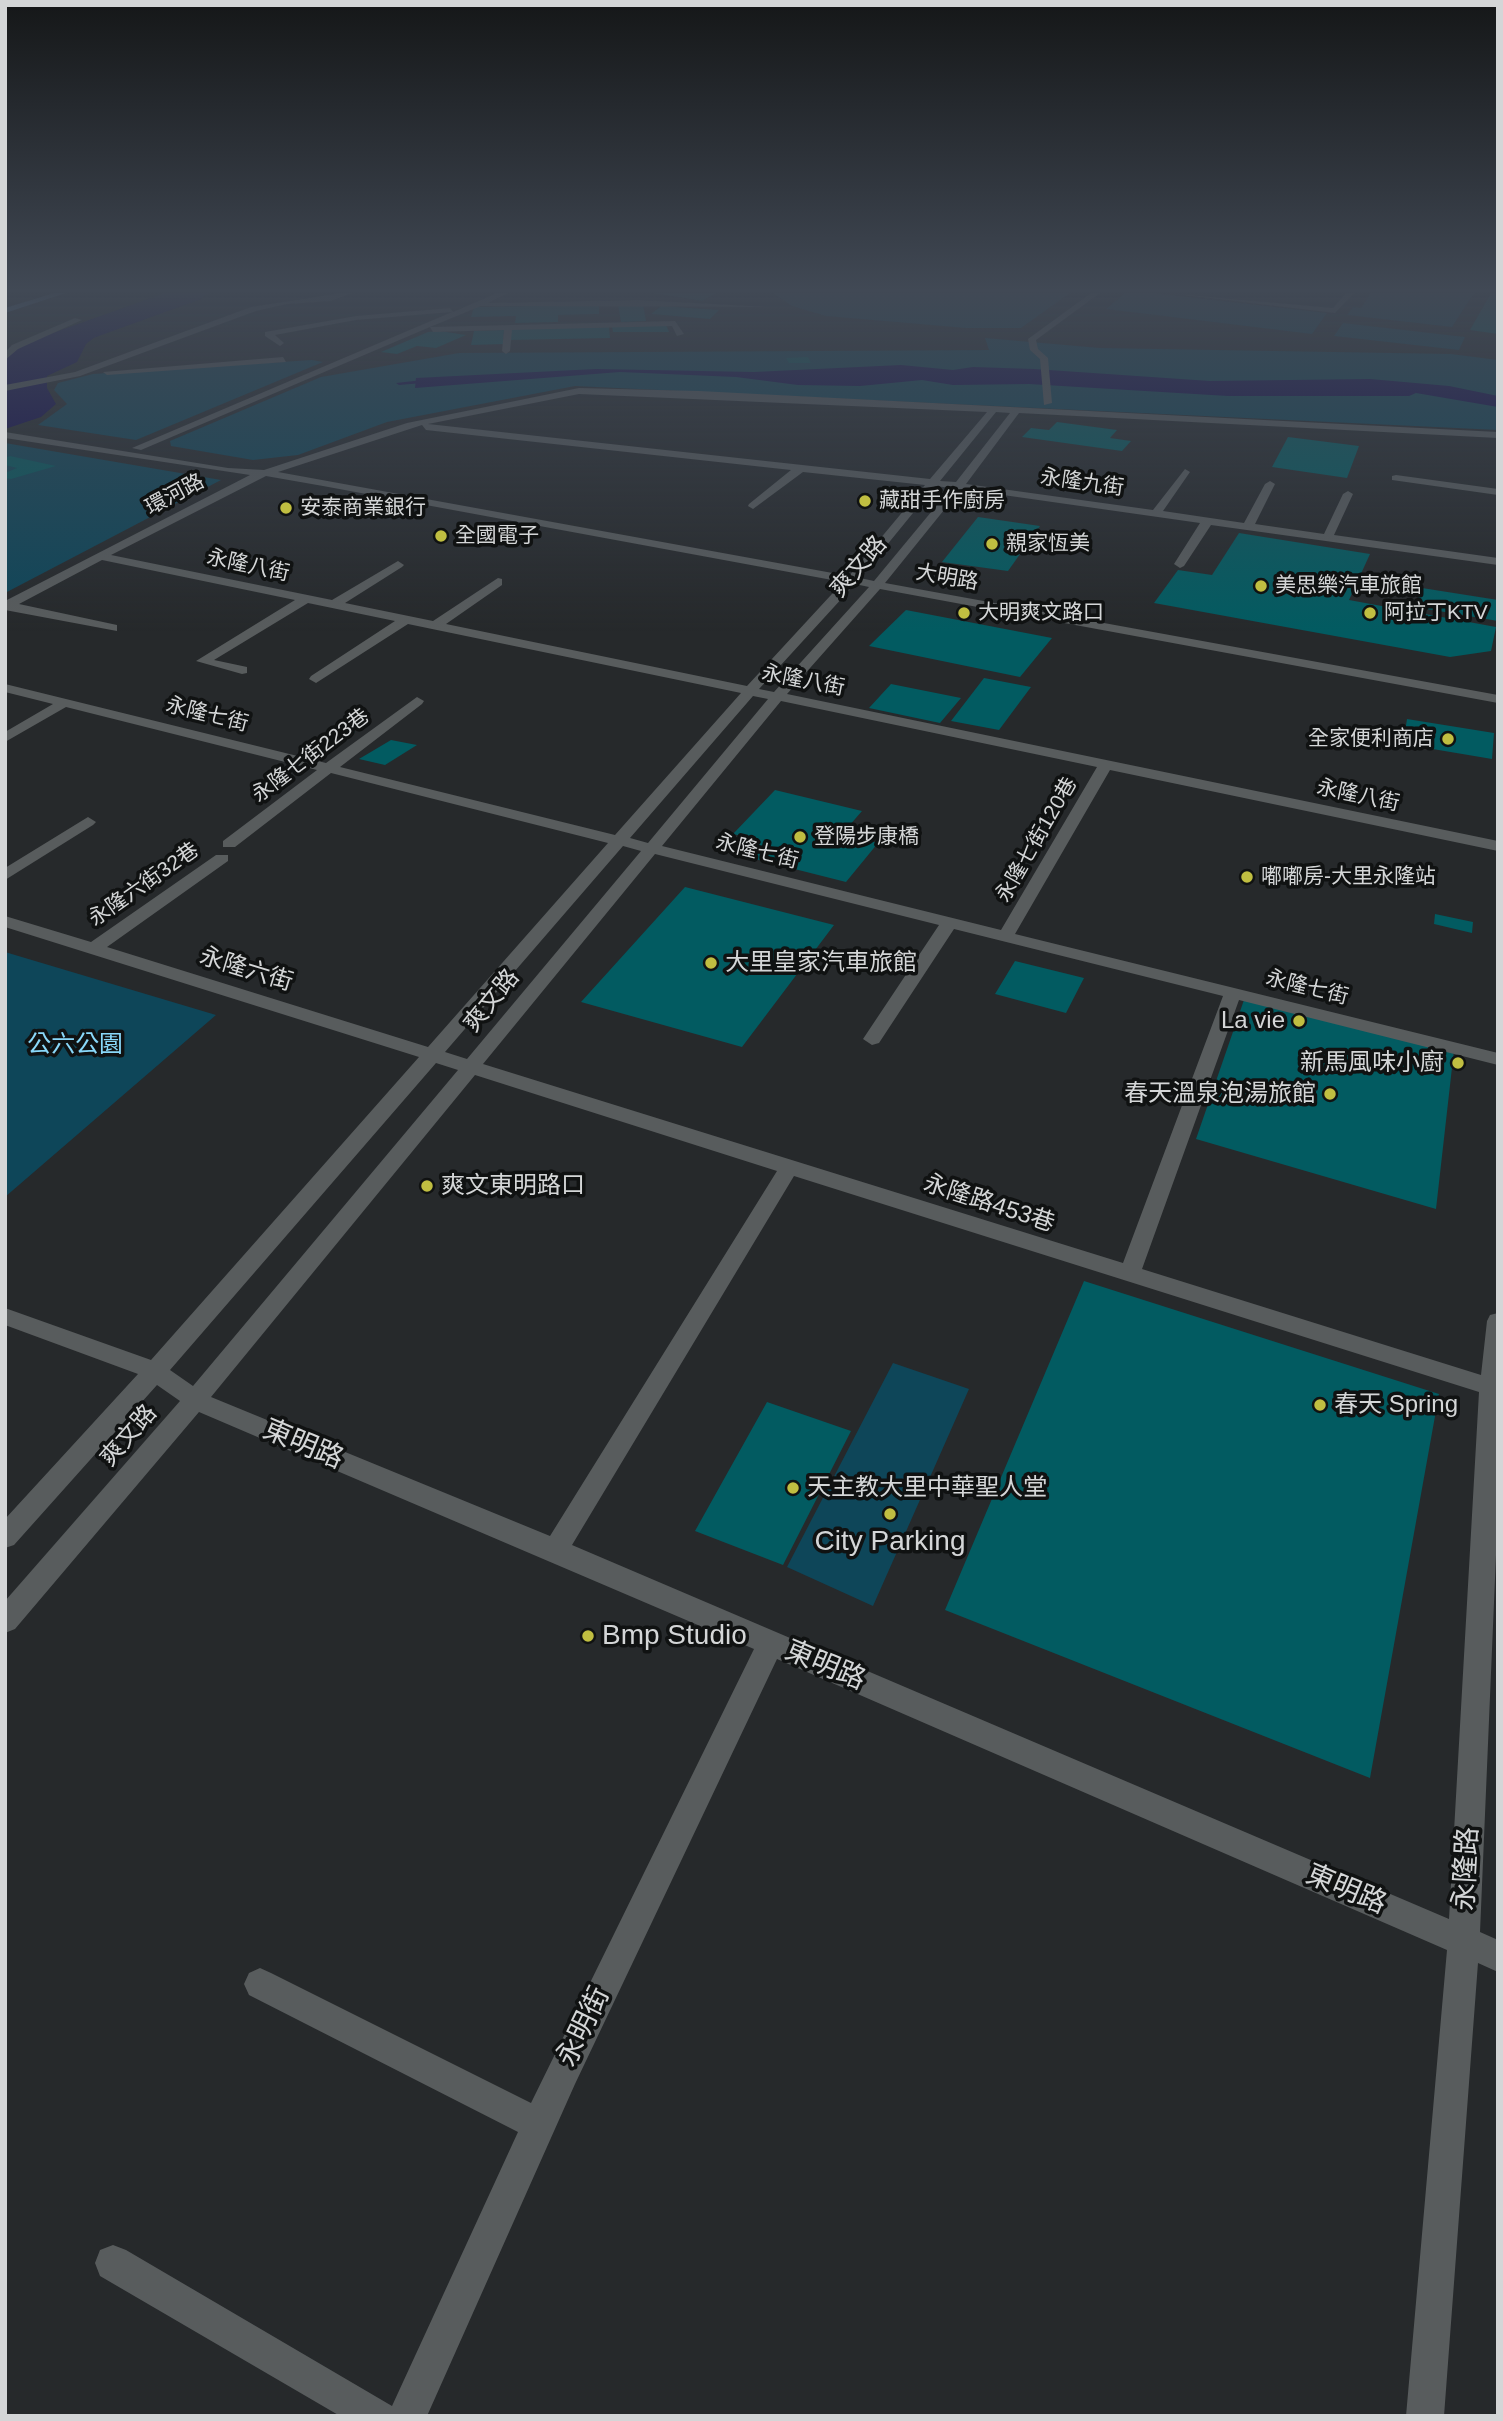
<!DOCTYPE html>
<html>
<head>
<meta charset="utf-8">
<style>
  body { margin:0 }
  #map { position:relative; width:1503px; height:2421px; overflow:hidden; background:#26292b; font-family:Helvetica,sans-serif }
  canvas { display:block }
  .frame { position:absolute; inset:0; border:7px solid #d4d6d7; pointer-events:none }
</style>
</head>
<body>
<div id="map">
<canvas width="1503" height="2421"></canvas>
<div class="frame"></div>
</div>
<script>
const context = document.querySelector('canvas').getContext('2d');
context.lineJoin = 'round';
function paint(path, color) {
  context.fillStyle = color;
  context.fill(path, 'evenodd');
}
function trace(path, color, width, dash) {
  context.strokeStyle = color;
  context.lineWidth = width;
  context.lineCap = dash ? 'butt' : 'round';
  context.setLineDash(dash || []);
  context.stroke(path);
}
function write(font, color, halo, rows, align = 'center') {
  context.font = font + ' Helvetica,"Noto Sans TC",sans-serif';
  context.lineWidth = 7;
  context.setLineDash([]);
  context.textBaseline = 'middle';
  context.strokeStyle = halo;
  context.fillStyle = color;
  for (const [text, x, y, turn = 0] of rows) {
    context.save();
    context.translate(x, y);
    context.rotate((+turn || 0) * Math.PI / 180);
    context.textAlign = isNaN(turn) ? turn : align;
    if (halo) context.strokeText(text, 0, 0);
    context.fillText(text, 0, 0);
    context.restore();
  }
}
const green = new Path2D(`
  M773 293H1070L1021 328H966L826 316 792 306Z
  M1125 293H1153L1327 313 1312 334 1106 309Z
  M1371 293H1474L1452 327 1347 315 1353 307 1361 308Z
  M1343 323 1465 337 1459 350 1334 336Z
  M985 338 1100 348 1451 354 1498 360V430L575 386 387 422 298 455 253 460 171 446 170 441 321 377 459 353 989 350Z
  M312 360 323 362 136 440 38 425 67 404 54 390 58 383 93 374Z
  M5 443 221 480 5 593Z
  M5 952 216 1015 5 1197Z
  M893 1363 969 1389 873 1606 787 1567Z`);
const water = new Path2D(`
  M177 293H211L99 334 86 344 77 362 47 376V388L56 404 41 417 5 429V371C44 331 125 312 177 293Z
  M901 365 953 370 973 367 1034 369 1210 381 1370 379 1449 386 1498 396V407L1416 393 1409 396H1228L1029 384 953 385 922 380 860 386 798 385 736 377 620 372 415 388 416 378 596 369 754 372Z`);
const stream = new Path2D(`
  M432 379 434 382 399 385 396 383Z`);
const river = new Path2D(`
  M165 293H205L201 299 5 370V350Z`);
const building = new Path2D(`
  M654 293H716L702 301Z
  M1491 293H1498V334L1470 330Z
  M643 304 646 321 621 322 618 305Z
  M599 305V314L558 315V322L515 323 516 316 471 317 474 307Z
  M661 306 719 310 710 319 651 314Z
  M666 325 669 332H613L612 327Z
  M609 327 610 338 509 340 510 329Z
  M504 330 503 344 471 345 474 331Z
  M440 331 466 335 436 348 417 346 397 354 381 352 428 332Z
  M808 357 811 363H789L786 358Z
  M1057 422 1117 430 1110 438 1131 441 1122 451 1022 437 1031 428 1049 430Z
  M1288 437 1359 446 1347 478 1272 467Z
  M10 456 56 466 11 479 5 478V473L17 468 5 465V458Z
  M978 517 1040 526 1008 571 942 562Z
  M1239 533 1370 554 1349 600 1496 627 1491 651 1450 657 1154 603 1178 570 1212 575Z
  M1422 588 1498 600V621L1415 607Z
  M906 610 1052 638 1020 677 869 646Z
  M984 678 1031 687 999 730 951 721Z
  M891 684 961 698 940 723 869 708Z
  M1407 719 1494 733 1492 759 1403 744Z
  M333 727 355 732 327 752 309 747Z
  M391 740 417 745 385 765 359 759Z
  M775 790 862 811 842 834 878 843 846 882 743 856 758 840 733 834Z
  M685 887 834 925 742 1047 581 1002Z
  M1435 914 1473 922 1472 933 1434 924Z
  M1015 961 1084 978 1066 1013 995 994Z
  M1245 997 1454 1050 1436 1209 1196 1139Z
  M1084 1281 1439 1394 1370 1778 945 1610Z
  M767 1402 851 1431 783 1565 695 1531Z`);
const minor = new Path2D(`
  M341 293H352L331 301 287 304 256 311 80 376 5 391V385L75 372 251 307Z
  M497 293H508L488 303 639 300 768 307 481 306 430 327 675 321 684 334 677 336 672 326 512 330 510 351 506 354 502 351 504 330 433 332 430 327 141 450 132 448 452 312 356 320 275 335 284 343 280 346 265 336V332L356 316 450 308 453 312Z
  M1091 293H1100L1036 340 1038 349 1048 358 1052 403 1044 405 1040 359 1030 350 1028 339Z
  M1166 293 1333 308 1346 293H1354L1335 313Z
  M75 318 82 320 18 349 5 360V352L12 345Z
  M283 357 286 362 107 375 103 372Z
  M579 388 699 391 1498 432V438L1019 413 966 484 1153 510 1185 469 1190 472 1163 511 1244 523 1265 484 1270 481 1275 484 1255 524 1324 534 1343 494 1348 491 1353 494 1334 535 1498 558V565L1211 525 1184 566 1180 568 1174 564 1200 523 961 489 885 583 1498 695V703L880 589 787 694 1498 841V851L1110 770 1015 934 1498 1053V1065L1239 1000 1142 1269 1481 1375 1487 1321 1490 1315 1498 1313V1508L1480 1932 1498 1940V1972L1478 1963 1444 2416H1406L1447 1950 777 1659 575 2084 427 2416H340L100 2276 95 2263 100 2250 113 2245 126 2250 392 2406 518 2132 249 1995 244 1984 249 1973 260 1968 271 1973 531 2103 754 1649 199 1412 15 1629 5 1633V1601L180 1401 157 1385 14 1545 5 1548V1519L138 1374 5 1325V1308L151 1360 419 1057 5 927V916L91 942 216 855H228V861L107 947 428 1047 608 843 331 773 235 847H223V841L317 770 66 707 5 742V732L53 704 5 692V684L326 763 417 697 424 701 422 704 340 767 615 835 741 693 408 624 316 683 309 679 311 676 395 621 308 603 214 660 247 667V673L242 674 196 661 295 600 102 560 19 604 117 625V631L5 610V601L250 475 5 438V432L228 468 264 470 407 423ZM579 394 987 412 930 479 428 424ZM996 412 1010 413 956 482 940 481ZM422 425 426 430 791 470 749 504 748 506 753 509 803 472 925 485 849 576 278 472ZM266 476 323 486 843 582 747 686 446 624 502 585V579L498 578 433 621 345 603 402 567 404 565 398 561 332 600 111 555ZM935 486 951 488 874 581 860 578ZM855 584 869 587 774 692 759 689ZM753 696 768 699 648 843 630 838ZM781 701 1097 767 1001 930 662 846ZM623 846 641 851 467 1059 445 1052ZM655 854 939 925 863 1039 872 1045 879 1043 954 929 1223 996 1123 1263 483 1064ZM436 1063 458 1070 193 1386 170 1370ZM475 1075 777 1171 550 1536 211 1397ZM794 1176 1479 1392 1449 1919 572 1545Z
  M1396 475 1498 489V495L1392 480V476Z
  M88 817 96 822 93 825 5 880V868Z`);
const major = new Path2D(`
  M54 293H66L5 313V308Z`);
const markers = [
  [865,501,7,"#c0be41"],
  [286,508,7,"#c0be41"],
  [441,536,7,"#c0be41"],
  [992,544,7,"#c0be41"],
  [1261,586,7,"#c0be41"],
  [964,613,7,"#c0be41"],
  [1370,613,7,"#c0be41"],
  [1448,739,7,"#c0be41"],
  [800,837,7,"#c0be41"],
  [1247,877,7,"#c0be41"],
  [711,963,7,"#c0be41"],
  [1299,1021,7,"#c0be41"],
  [1458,1063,7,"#c0be41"],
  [1330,1094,7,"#c0be41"],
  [427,1186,7,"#c0be41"],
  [1320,1405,7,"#c0be41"],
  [793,1488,7,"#c0be41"],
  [890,1514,7,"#c0be41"],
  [588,1636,7,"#c0be41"]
];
const farStreetnames = [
  ["永隆九街",1082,483,8],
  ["環河路",175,495,-28],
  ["永隆八街",248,566,12],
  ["大明路",947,578,10],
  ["永隆八街",803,681,11],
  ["永隆七街",207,715,14],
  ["永隆七街223巷",311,756,-37],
  ["永隆八街",1358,796,12],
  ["永隆七街120巷",1037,840,-60],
  ["永隆七街",757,852,14],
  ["永隆六街32巷",144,885,-35],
  ["永隆七街",1307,988,14]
];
const farPoinames = [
  ["藏甜手作廚房",879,501],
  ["安泰商業銀行",300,508],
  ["全國電子",455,536],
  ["親家恆美",1006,544],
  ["美思樂汽車旅館",1275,586],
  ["大明爽文路口",978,613],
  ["阿拉丁KTV",1384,613],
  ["全家便利商店",1434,739,"right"],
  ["登陽步康橋",814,837],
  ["嘟嘟房-大里永隆站",1261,877]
];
const streetNames = [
  ["爽文路",859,567,-49],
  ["永隆六街",246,970,17],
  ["爽文路",492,1001,-51],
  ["永隆路453巷",989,1204,18],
  ["爽文路",129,1436,-49]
];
const poiNames = [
  ["大里皇家汽車旅館",725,963],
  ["La vie",1285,1021,"right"],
  ["新馬風味小廚",1444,1063,"right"],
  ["春天溫泉泡湯旅館",1316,1094,"right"],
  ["爽文東明路口",441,1186],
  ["春天 Spring",1334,1405],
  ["天主教大里中華聖人堂",807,1488]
];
const parkNames = [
  ["公六公園",75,1045]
];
const nearStreetnames = [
  ["東明路",303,1445,23],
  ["東明路",825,1666,23],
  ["永隆路",1467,1869,-87],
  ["東明路",1346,1890,23],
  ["永明街",584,2027,-64]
];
const nearPoinames = [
  ["City Parking",890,1542],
  ["Bmp Studio",602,1636,"left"]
];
paint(green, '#0e4659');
paint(water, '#0f064f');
paint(stream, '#0f064f');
paint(river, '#0f064f');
paint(building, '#025b61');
paint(minor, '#585c5d');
paint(major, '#5c88b5');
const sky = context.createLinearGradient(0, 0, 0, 632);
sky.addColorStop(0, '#151718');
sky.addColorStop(0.46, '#414955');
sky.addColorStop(1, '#41495500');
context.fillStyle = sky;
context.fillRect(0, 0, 1503, 632);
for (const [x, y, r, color] of markers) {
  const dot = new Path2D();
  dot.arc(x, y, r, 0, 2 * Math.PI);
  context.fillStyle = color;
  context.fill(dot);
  trace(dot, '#101212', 2.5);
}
write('21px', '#d4d6d7', '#101212', farStreetnames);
write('21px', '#d4d6d7', '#101212', farPoinames, 'left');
write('24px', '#d4d6d7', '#101212', streetNames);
write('24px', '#d4d6d7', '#101212', poiNames, 'left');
write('24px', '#89d8f9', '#101212', parkNames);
write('28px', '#d4d6d7', '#101212', nearStreetnames);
write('28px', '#d4d6d7', '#101212', nearPoinames);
</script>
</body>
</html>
